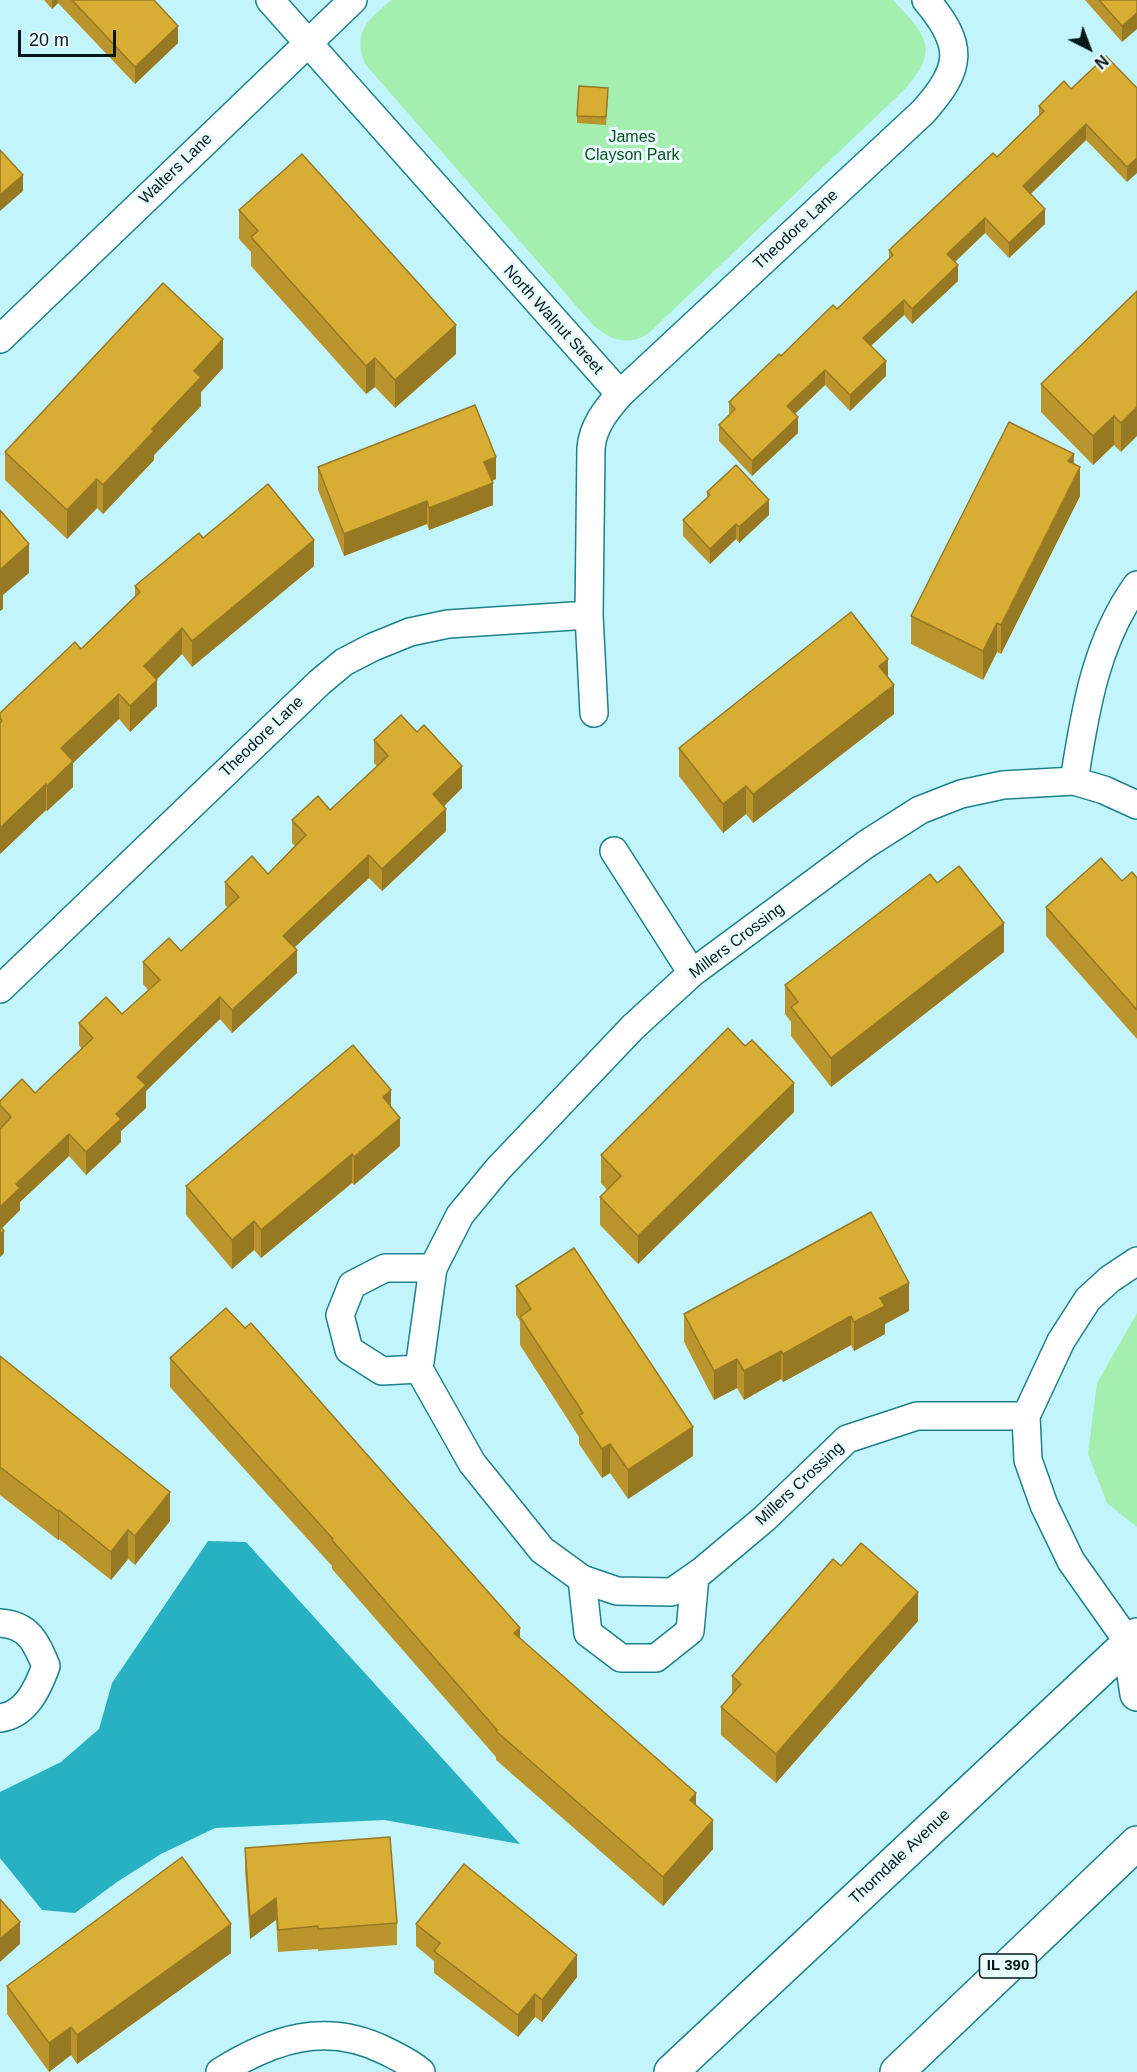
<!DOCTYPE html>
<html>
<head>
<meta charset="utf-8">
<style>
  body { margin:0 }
  #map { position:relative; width:1137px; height:2072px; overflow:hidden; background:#c2f4fc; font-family:Helvetica,sans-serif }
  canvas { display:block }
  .north { position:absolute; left:1059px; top:18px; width:60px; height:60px; -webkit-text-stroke:4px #eafbfd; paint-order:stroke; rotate:138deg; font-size:16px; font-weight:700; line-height:24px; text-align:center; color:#00181c }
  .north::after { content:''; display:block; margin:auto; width:21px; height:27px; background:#00181c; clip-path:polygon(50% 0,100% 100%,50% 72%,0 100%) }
  .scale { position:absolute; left:18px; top:30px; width:98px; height:27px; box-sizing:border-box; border:3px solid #00181c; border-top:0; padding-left:8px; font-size:18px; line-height:21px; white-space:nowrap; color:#00181c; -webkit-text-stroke:4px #eafbfd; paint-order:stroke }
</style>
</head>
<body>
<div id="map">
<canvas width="1137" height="2072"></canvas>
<div class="north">N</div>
<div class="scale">20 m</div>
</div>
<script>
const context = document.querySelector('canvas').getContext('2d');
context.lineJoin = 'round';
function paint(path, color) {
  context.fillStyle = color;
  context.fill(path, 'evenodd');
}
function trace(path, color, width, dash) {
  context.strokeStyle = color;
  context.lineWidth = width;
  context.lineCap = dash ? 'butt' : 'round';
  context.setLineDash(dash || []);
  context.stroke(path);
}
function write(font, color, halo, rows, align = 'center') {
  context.font = font + ' Helvetica,sans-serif';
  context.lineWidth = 6;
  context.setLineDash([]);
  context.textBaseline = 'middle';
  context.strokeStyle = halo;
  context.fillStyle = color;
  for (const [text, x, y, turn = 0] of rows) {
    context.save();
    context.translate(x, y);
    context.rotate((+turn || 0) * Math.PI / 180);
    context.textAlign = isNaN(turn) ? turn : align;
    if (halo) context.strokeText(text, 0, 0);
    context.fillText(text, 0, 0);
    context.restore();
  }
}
const green = new Path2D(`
  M391 0H893C925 34 942 49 904 90L650 332C630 347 611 341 593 325L365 64C352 31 368 21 391 0Z
  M1137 1313V1527L1107 1503 1088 1454 1097 1383Z`);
const water = new Path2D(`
  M208 1541 246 1542 520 1844 384 1820 215 1828 161 1854 117 1882 75 1913 42 1910 0 1858V1792L61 1762 99 1729 112 1683Z`);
const street = new Path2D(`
  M270 0 620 394
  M0 339 353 0
  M594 713 589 615 591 448C593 426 606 410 620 394L923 112C962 68 965 46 926 0
  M1074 781C1085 712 1095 643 1137 585
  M614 851 692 973
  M0 989 320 682 344 662 373 647 410 632 448 624 589 615
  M419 1369 382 1371 349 1350 340 1315 352 1285 385 1268H433
  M1026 1416H917L847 1439 764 1519 702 1571 672 1592 617 1591 582 1579 542 1550 472 1463 419 1369 433 1268 460 1215 498 1169 633 1027 692 973 865 845 920 810 961 794 1003 785 1074 781 1104 790 1137 805
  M582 1579 588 1633 621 1658H656L690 1631 695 1576
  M0 1623C29 1625 36 1642 46 1666 38 1688 26 1715 0 1718
  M1129 1643 1071 1561 1044 1505 1028 1460 1026 1416 1061 1341 1088 1299 1110 1279 1137 1261
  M220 2072C273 2039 326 2021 386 2051 398 2057 411 2063 421 2072`);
const secondary = new Path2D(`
  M1129 1643 1137 1694
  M671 2072 1129 1643`);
const highway = new Path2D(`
  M1129 1643 1137 1635
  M897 2072 1137 1843`);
const wall = new Path2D(`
  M44 0H154L178 43 135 84 58 3 52 9Z
  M1085 0H1137L1122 42Z
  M1137 88 1127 182 1086 140 1031 194 1045 224 1009 258 985 233 955 262 958 281 912 324 904 315 871 346 886 376 850 411 825 385 795 414 798 433 752 476 719 441V425L729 416V402L837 309 889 259V250L997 157 1039 116V106L1071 89Z
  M608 96 606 125 577 123V116Z
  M239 210 456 354 395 408 375 387 366 394 251 266V252L239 239Z
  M1137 291 1121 452 1114 445 1093 465 1041 412V384Z
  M223 368 201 392V406L154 455V460L103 514 97 508 67 539 5 480V452Z
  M1074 464 1080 496 1001 654 997 652 983 680 911 644V616Z
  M318 467 496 479 492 481 493 505 429 530 427 524 344 556 318 490Z
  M707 492 769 515 739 543 736 539 710 564 683 536V520L707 498Z
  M203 538 314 566 192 667 182 654 157 679V706L130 732 119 719 73 763V787L47 811 46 810 0 854V713L81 649 135 597V586Z
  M888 677 894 714 753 823 746 814 723 833 679 776V748Z
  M374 740 462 788 444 806 446 831 382 891 369 878 338 906 294 948 297 973 232 1033 220 1019 166 1070 146 1091V1108L121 1131V1142L86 1175 69 1156 20 1202V1210L2 1228 4 1253 0 1257V1101L35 1093 82 1049 79 1045V1023L122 1014 148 990 143 984V962L181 951 228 908 225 905V882L268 874 295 846 292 843V820L330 810 377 766 374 763Z
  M1137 878V1039L1046 936V907L1122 881Z
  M937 883 1004 952 831 1087 791 1036V1022L785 1014V985Z
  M391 1107 400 1146 354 1185 352 1183 261 1258 254 1250 232 1269 186 1215V1186Z
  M794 1112 638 1264 600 1225V1197L607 1190 601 1183V1155Z
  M516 1286 693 1456 628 1499 610 1473 602 1478 579 1444V1437L520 1345V1321L516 1315Z
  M909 1311 885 1324V1334L854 1351 851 1345 783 1382 781 1379 744 1400 737 1388 714 1400 684 1342V1314Z
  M0 1356 170 1521 135 1565 128 1559 111 1580 59 1539 58 1540 0 1495Z
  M170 1358 520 1638 696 1805 713 1849 663 1906 496 1760V1757L332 1569V1566L170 1387Z
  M918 1621 776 1783 721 1735V1707L732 1694V1676Z
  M245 1848 397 1923V1945L318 1951V1949L278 1952 276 1920 250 1939 245 1871Z
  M416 1924 577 1977 542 2022 535 2017 518 2037 434 1973V1961L416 1946Z
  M231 1953 77 2064 71 2055 49 2072 7 2014V1986Z`);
const shadedWall = new Path2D(`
  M52 0H58V3L52 9Z
  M1137 13V29L1122 42V26Z
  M178 26V43L135 84V67Z
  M1086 124V140L1023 201V186Z
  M1137 158V173L1127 182V167Z
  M23 175V191L0 211V195Z
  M1045 209V224L1009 258V243Z
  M985 218V233L947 269V254Z
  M958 265V281L912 324V309Z
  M904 300V315L863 353V338Z
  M456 325V354L395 408V380Z
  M223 339V368L201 392V406L154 455V460L103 514V485L152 429 194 371Z
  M375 358V387L366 394V366Z
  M886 361V376L850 411V395Z
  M825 370V385L787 421V406Z
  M1137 407V436L1121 452V423Z
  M1114 416V445L1093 465V436Z
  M798 417V433L752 476V461Z
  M1074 454V480L1080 467V496L1001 654V625L1068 461Z
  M496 457V479L484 484V462Z
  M97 479V508L67 539V510Z
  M493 483V505L429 530V508Z
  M769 500V515L739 543V527Z
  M427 501V524L344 556V534Z
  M736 524V539L710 564V549Z
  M314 540V566L192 667V641Z
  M29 544V573L3 595V609L0 611V570Z
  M997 623V652L983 680V651Z
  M182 628V654L144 692V666Z
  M888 659V688L879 666Z
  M157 680V706L130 732V706Z
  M894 685V714L753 823V794Z
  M119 694V719L73 763V787L47 811V786L61 748Z
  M462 766V788L433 817V794Z
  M46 784V810L0 854V828Z
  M746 786V814L723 833V804Z
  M446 809V831L382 891V869Z
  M369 855V878L283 958V936Z
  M1004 923V952L831 1087V1058Z
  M297 950V973L232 1033V1010Z
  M220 997V1019L146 1091V1108L121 1131V1142L86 1175V1152L116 1114 137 1077 166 1048Z
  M794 1083V1112L638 1264V1236Z
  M391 1090V1119L383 1097Z
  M400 1118V1146L354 1185V1157Z
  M69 1134V1156L20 1202V1210L0 1230V1207L16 1184Z
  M352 1154V1183L261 1258V1230Z
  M254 1221V1250L232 1269V1240Z
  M4 1231V1253L0 1257V1234Z
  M909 1283V1311L885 1324V1334L854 1351V1322L880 1298Z
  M851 1316V1345L783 1382V1354Z
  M781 1351V1379L744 1400V1371Z
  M737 1359V1388L714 1400V1371Z
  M693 1427V1456L628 1499V1470Z
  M610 1444V1473L602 1478V1449Z
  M170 1492V1521L135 1565V1536Z
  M59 1510V1539L58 1540V1511Z
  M128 1530V1559L111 1580V1552Z
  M918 1592V1621L776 1783V1754Z
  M520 1628V1657L514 1633Z
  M696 1793V1821L690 1800Z
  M713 1820V1849L663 1906V1877Z
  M276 1898V1920L250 1939V1917Z
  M20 1922V1944L0 1962V1939Z
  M231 1924V1953L77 2064V2035Z
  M577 1955V1977L542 2022V2000Z
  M535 1994V2017L518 2037V2015Z
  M71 2027V2055L49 2072V2043Z`);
const building = new Path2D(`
  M72 0H154L178 26 135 67Z
  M1099 0H1137V13L1122 26Z
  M1106 56 1137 88V158L1127 167 1086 124 1023 186 1045 209 1009 243 985 218 947 254 958 265 912 309 904 300 863 338 886 361 850 395 825 370 787 406 798 417 752 461 719 425 735 409 729 402 779 354 781 356 833 305 837 309 893 255 889 250 993 153 997 157 1044 111 1039 106 1064 81 1071 89Z
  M579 86 608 88 606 117 577 116Z
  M0 150 23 175 0 195Z
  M302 154 456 325 395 380 375 358 366 366 251 237 258 231 239 210Z
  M163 283 223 339 194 371 201 377 152 429 154 431 103 485 97 479 67 510 5 452Z
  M1137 291V407L1121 423 1114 416 1093 436 1041 384Z
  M475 405 496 457 484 462 493 483 429 508 427 501 344 534 318 467Z
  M1009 422 1074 454 1068 461 1080 467 1001 625 997 623 983 651 911 616Z
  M736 465 769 500 739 527 736 524 710 549 683 520 710 495 707 492Z
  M268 484 314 540 192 641 182 628 144 666 157 680 130 706 119 694 61 748 73 761 47 786 46 784 0 828V723L2 721 0 718V713L75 642 81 649 140 592 135 586 199 533 203 538Z
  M0 510 29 544 0 570Z
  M851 612 888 659 879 666 894 685 753 794 746 786 723 804 679 748Z
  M401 715 417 732 424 725 462 766 433 794 446 809 382 869 369 855 283 936 297 950 232 1010 220 997 166 1048 137 1077 146 1085 116 1114 121 1119 86 1152 69 1134 16 1184 20 1188 0 1207V1129L11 1117 0 1105V1101L22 1079 35 1093 93 1038 79 1023 106 997 122 1014 160 980 143 962 169 938 181 951 239 897 225 882 252 856 268 874 306 835 292 820 318 796 330 810 388 756 374 740Z
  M1101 858 1122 881 1132 872 1137 878V1010L1046 907Z
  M959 866 1004 923 831 1058 791 1007 798 1002 785 985 930 874 937 883Z
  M728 1028 745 1046 752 1040 794 1083 638 1236 600 1197 621 1176 601 1155Z
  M353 1045 391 1090 383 1097 400 1118 354 1157 352 1154 261 1230 254 1221 232 1240 186 1186Z
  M871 1212 909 1283 880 1298 885 1306 854 1322 851 1316 783 1354 781 1351 744 1371 737 1359 714 1371 684 1314Z
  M0 1226 4 1231 0 1234Z
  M574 1248 693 1427 628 1470 610 1444 602 1449 579 1415 583 1413 520 1317 531 1309 516 1286Z
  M226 1308 245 1328 251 1323 520 1628 514 1633 696 1793 690 1800 713 1820 663 1877 496 1731 497 1730 332 1540 333 1539 170 1358Z
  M0 1356 170 1492 135 1536 128 1530 111 1552 59 1510 58 1511 0 1467Z
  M861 1543 918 1592 776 1754 721 1707 741 1684 732 1676 833 1559 841 1566Z
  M390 1837 397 1923 318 1929V1926L278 1930 276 1898 250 1917 245 1848Z
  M182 1857 231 1924 77 2035 71 2027 49 2043 7 1986Z
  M464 1864 577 1955 542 2000 535 1994 518 2015 434 1951 440 1943 416 1924Z
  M0 1899 20 1922 0 1939Z`);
const shields = [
  [1008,1966,57]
];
const shieldNames = [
  ["IL 390",1008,1966]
];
const parkNames = [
  ["James",632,138],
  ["Clayson Park",632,156]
];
const streetNames = [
  ["Walters Lane",176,169,-44],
  ["Theodore Lane",796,230,-43],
  ["North Walnut Street",553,320,48],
  ["Theodore Lane",262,737,-44],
  ["Millers Crossing",737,941,-37],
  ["Millers Crossing",800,1484,-43],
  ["Thorndale Avenue",900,1857,-43]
];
paint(green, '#a4efaf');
paint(water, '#27b1c2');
trace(street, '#1c808d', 30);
trace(secondary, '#1c808d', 36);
trace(highway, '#1c808d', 36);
trace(street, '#fff', 27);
trace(secondary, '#fff', 33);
trace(highway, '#fff', 33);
paint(wall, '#ba952d');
paint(shadedWall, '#977924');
paint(building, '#d8ad34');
trace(building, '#977924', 1.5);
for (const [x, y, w] of shields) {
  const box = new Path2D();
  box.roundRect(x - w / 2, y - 12, w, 24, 4.5);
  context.fillStyle = '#eafbfd';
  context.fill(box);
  trace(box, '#00181c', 1.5);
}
write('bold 15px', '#00181c', null, shieldNames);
write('16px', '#0a5020', '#eafbfd', parkNames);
write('16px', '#00181c', '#eafbfd', streetNames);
</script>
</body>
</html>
